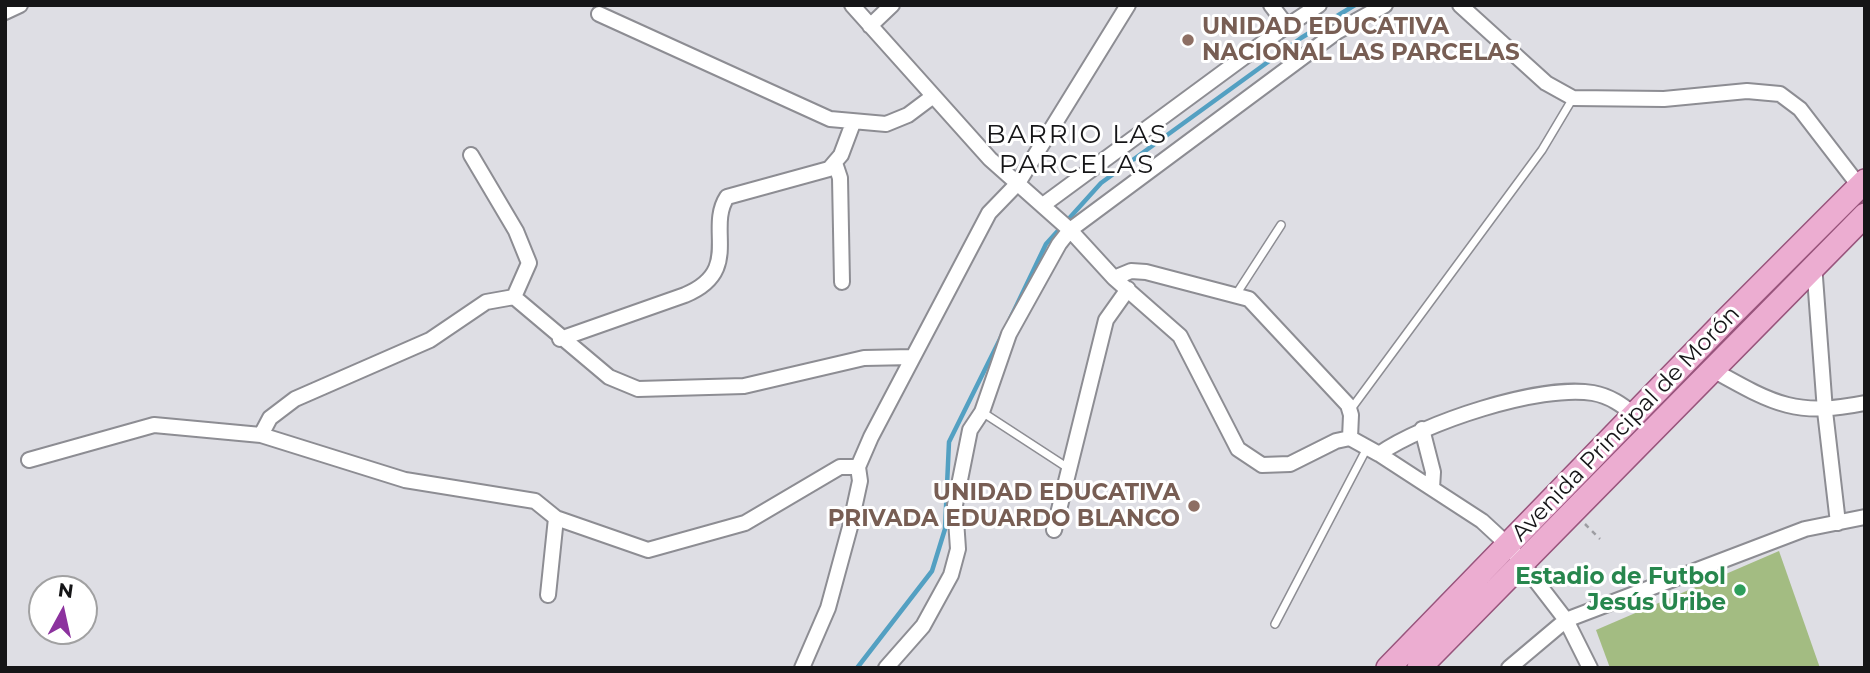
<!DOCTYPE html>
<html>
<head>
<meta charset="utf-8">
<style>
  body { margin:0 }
  #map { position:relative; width:1870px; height:673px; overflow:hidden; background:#dedee4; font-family:Montserrat,sans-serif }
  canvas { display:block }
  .frame { position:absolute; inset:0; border:7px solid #151517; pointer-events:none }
  .north { position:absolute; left:28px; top:575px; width:70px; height:70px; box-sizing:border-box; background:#fff; border:2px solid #a1a1a2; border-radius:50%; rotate:8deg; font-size:19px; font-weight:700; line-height:28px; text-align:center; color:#151517 }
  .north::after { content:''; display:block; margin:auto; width:24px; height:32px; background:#8c329e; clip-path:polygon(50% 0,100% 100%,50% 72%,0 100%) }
</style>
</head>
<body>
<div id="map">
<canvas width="1870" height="673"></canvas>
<div class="frame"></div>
<div class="north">N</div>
</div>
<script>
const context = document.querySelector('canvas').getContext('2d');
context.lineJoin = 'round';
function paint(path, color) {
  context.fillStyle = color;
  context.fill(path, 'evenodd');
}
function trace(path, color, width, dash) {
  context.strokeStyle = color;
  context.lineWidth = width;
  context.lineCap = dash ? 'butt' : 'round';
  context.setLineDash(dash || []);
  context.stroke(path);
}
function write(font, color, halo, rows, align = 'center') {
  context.font = font + ' Montserrat,sans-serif';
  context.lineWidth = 6;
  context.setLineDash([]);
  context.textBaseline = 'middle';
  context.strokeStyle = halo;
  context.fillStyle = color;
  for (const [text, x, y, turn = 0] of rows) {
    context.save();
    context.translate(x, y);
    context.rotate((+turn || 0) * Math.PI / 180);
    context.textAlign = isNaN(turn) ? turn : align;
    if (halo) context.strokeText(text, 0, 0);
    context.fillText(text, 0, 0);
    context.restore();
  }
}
const green = new Path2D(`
  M1779 551 1820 668H1610L1596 630Z`);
const stream = new Path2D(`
  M1010 319 1046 244 1101 183 1301 38 1355 5
  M857 668 932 571 945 529 949 442 1003 333`);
const path = new Path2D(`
  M1585 524 1600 539`);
const lane = new Path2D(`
  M1237 293 1281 225
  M1351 409 1542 150 1573 98
  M982 412 1068 468
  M1275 624 1367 448`);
const street = new Path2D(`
  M852 5 990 159 1070 230 1114 278 1180 336 1238 449 1262 465 1290 464 1336 441 1350 438 1379 454 1482 521 1509 546 1566 620 1590 668
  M1271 5 1287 26
  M1460 5 1546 83 1573 98 1664 99 1747 91 1780 94 1800 109 1860 187
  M5 12 20 5
  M599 14 830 119 886 124 908 115 932 97
  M870 26 892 5
  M471 155 516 231 529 263 514 297
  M835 163 840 178 842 282
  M1043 205 1278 32 1319 5
  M1814 264 1825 411 1838 523
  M1114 278 1131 271 1146 272 1249 299 1348 405 1351 415 1350 438
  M514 297 609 377 638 389 744 386 864 358 913 357
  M560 339 685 295C743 271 706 229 727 197L829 169 841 155 853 123
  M1713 370C1774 404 1795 417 1865 403
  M1422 429 1433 472 1432 488
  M261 435 270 418 295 399 430 340 486 302 514 297
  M1379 454C1423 423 1540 384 1593 393 1610 396 1622 405 1635 415
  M29 460 154 425 261 435 405 480 535 501 556 518 648 550 745 523 840 467H858
  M1054 530 1106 320 1128 289
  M548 595 556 518
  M802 668 828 608 850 527 860 481 858 467 871 437 989 213 1018 183 1128 5
  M886 668 923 626 951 575 958 549 955 505 970 430 982 412 1009 334 1059 244 1070 230 1338 31 1385 5
  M1509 668 1566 620 1805 529 1865 517`);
const primary = new Path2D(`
  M1388 668 1727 319 1865 181
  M1419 668 1865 215`);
const markers = [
  [1188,40,7,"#8d6e63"],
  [1194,506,7,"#8d6e63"],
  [1740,590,7,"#2e9e5b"]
];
const educationNames = [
  ["UNIDAD EDUCATIVA",1202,27],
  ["NACIONAL LAS PARCELAS",1202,53],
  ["UNIDAD EDUCATIVA",1180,493,"right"],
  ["PRIVADA EDUARDO BLANCO",1180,519,"right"]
];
const streetNames = [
  ["Avenida Principal de Morón",1626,424,-46]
];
const leisureNames = [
  ["Estadio de Futbol",1726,577],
  ["Jesús Uribe",1726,603]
];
const quarterNames = [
  ["BARRIO LAS",1077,135],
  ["PARCELAS",1077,165]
];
paint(green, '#a3bc82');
trace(stream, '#53a0c2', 4.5);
trace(lane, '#8d8d93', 10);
trace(street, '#8d8d93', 18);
trace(primary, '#98547c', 26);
trace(path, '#9d9da2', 2.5, [5, 5]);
trace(lane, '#fff', 7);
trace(street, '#fff', 14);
trace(primary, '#ecadd1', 23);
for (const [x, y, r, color] of markers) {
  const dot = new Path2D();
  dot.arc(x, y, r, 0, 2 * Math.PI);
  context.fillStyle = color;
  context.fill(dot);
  trace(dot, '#fff', 2.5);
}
write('bold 23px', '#785e54', '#fff', educationNames, 'left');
write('23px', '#151517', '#fff', streetNames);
write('bold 23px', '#27864d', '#fff', leisureNames, 'right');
context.letterSpacing = '2px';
write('26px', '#151517', '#fff', quarterNames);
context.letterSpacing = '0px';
</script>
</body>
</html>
